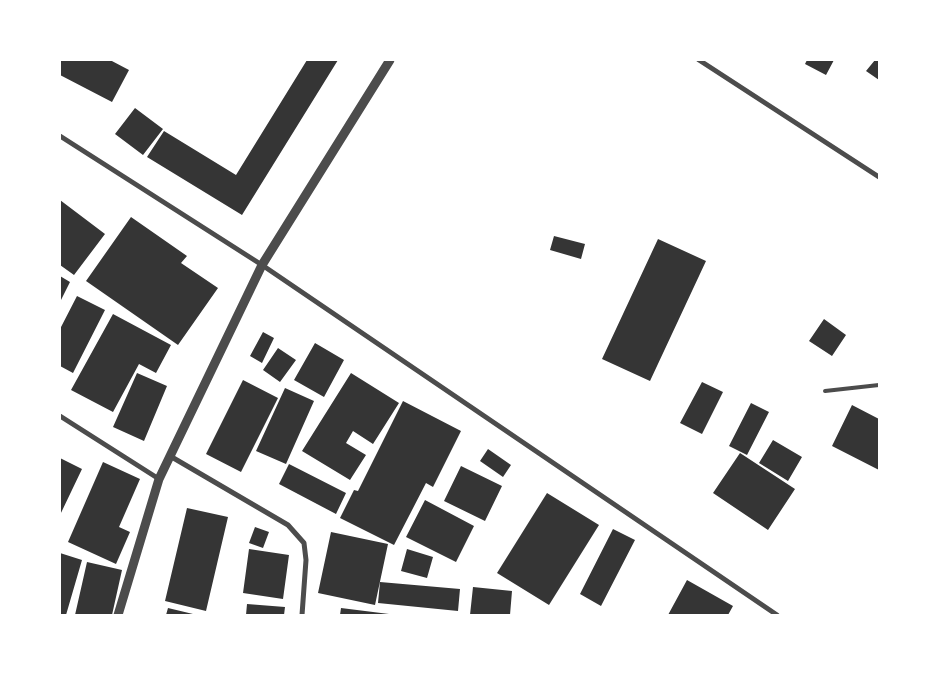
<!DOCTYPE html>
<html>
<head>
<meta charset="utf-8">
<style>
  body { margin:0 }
  #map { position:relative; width:939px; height:675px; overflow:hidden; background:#fff; font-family:"Asap Condensed",sans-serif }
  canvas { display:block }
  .frame { position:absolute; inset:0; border:61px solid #fff; pointer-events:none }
</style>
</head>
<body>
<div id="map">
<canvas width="939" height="675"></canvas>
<div class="frame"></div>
</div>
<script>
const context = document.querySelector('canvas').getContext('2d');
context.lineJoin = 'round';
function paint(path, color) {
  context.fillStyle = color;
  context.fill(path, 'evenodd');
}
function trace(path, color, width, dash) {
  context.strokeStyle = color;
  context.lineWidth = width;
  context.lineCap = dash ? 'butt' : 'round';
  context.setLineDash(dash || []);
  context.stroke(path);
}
const building = new Path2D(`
  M60 60H110L129 70 112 102 60 75Z
  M307 60H338L242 215 147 157 164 131 236 175Z
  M807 60H834L826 75 805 64Z
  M875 60H879V80L866 71Z
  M135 108 163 129 143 155 115 134Z
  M60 200 105 234 74 275 60 265Z
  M131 217 187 256 181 263 218 288 178 345 86 281Z
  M554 236 585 244 581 259 550 250Z
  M658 239 706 261 650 381 602 359Z
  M60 276 70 282 60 302Z
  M77 296 105 310 73 373 60 366V329Z
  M113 314 171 345 156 373 139 364 113 412 71 390Z
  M824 319 846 335 832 356 809 341Z
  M263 332 274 338 262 363 250 356Z
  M315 343 344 360 324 397 294 380Z
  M278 348 296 360 280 382 263 370Z
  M137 373 167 386 144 441 113 427Z
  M351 373 399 403 373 444 353 431 346 443 366 455 350 480 302 451Z
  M243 380 278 398 241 472 206 454Z
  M702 382 723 392 702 434 680 423Z
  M285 388 314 401 286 464 256 451Z
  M403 401 461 431 433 487 426 483 394 545 340 518 354 490 358 491Z
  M751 403 769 412 747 455 729 446Z
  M852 405 879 419V470L832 446Z
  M773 440 802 457 788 481 759 463Z
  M488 449 511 465 503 477 480 461Z
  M740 453 795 489 768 530 713 493Z
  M60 458 82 469 60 515Z
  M103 462 140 479 119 527 130 532 116 564 68 542Z
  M289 464 346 493 336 514 279 484Z
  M461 466 502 486 485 521 444 501Z
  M547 493 599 525 549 605 497 573Z
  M425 500 474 526 456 562 406 537Z
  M187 508 228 517 206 611 165 601Z
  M255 527 269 532 263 548 249 543Z
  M613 529 635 540 601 606 580 594Z
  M331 532 388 544 375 605 318 593Z
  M249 549 289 555 283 599 243 593Z
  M407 549 433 557 427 578 401 571Z
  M60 553 82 560 66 615H60Z
  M87 562 122 570 112 615H75Z
  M687 580 733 606 728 615H668Z
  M380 582 460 589 458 611 378 603Z
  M473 587 512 591 510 615H470Z
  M247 604 285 607 284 615H246Z
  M168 608 193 614V615H166Z
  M341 608 389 614V615H340Z`);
const service = new Path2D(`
  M825 391 879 385`);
const minor = new Path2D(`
  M699 60 879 177
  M60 136 262 265 777 615
  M60 416 159 479
  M170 456 288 525 304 543 306 560 302 615`);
const tertiary = new Path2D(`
  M118 615 159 479 262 265 390 60`);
paint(building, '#353535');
trace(service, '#4c4c4c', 4);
trace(minor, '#4c4c4c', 5);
trace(tertiary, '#4c4c4c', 9);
</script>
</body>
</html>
